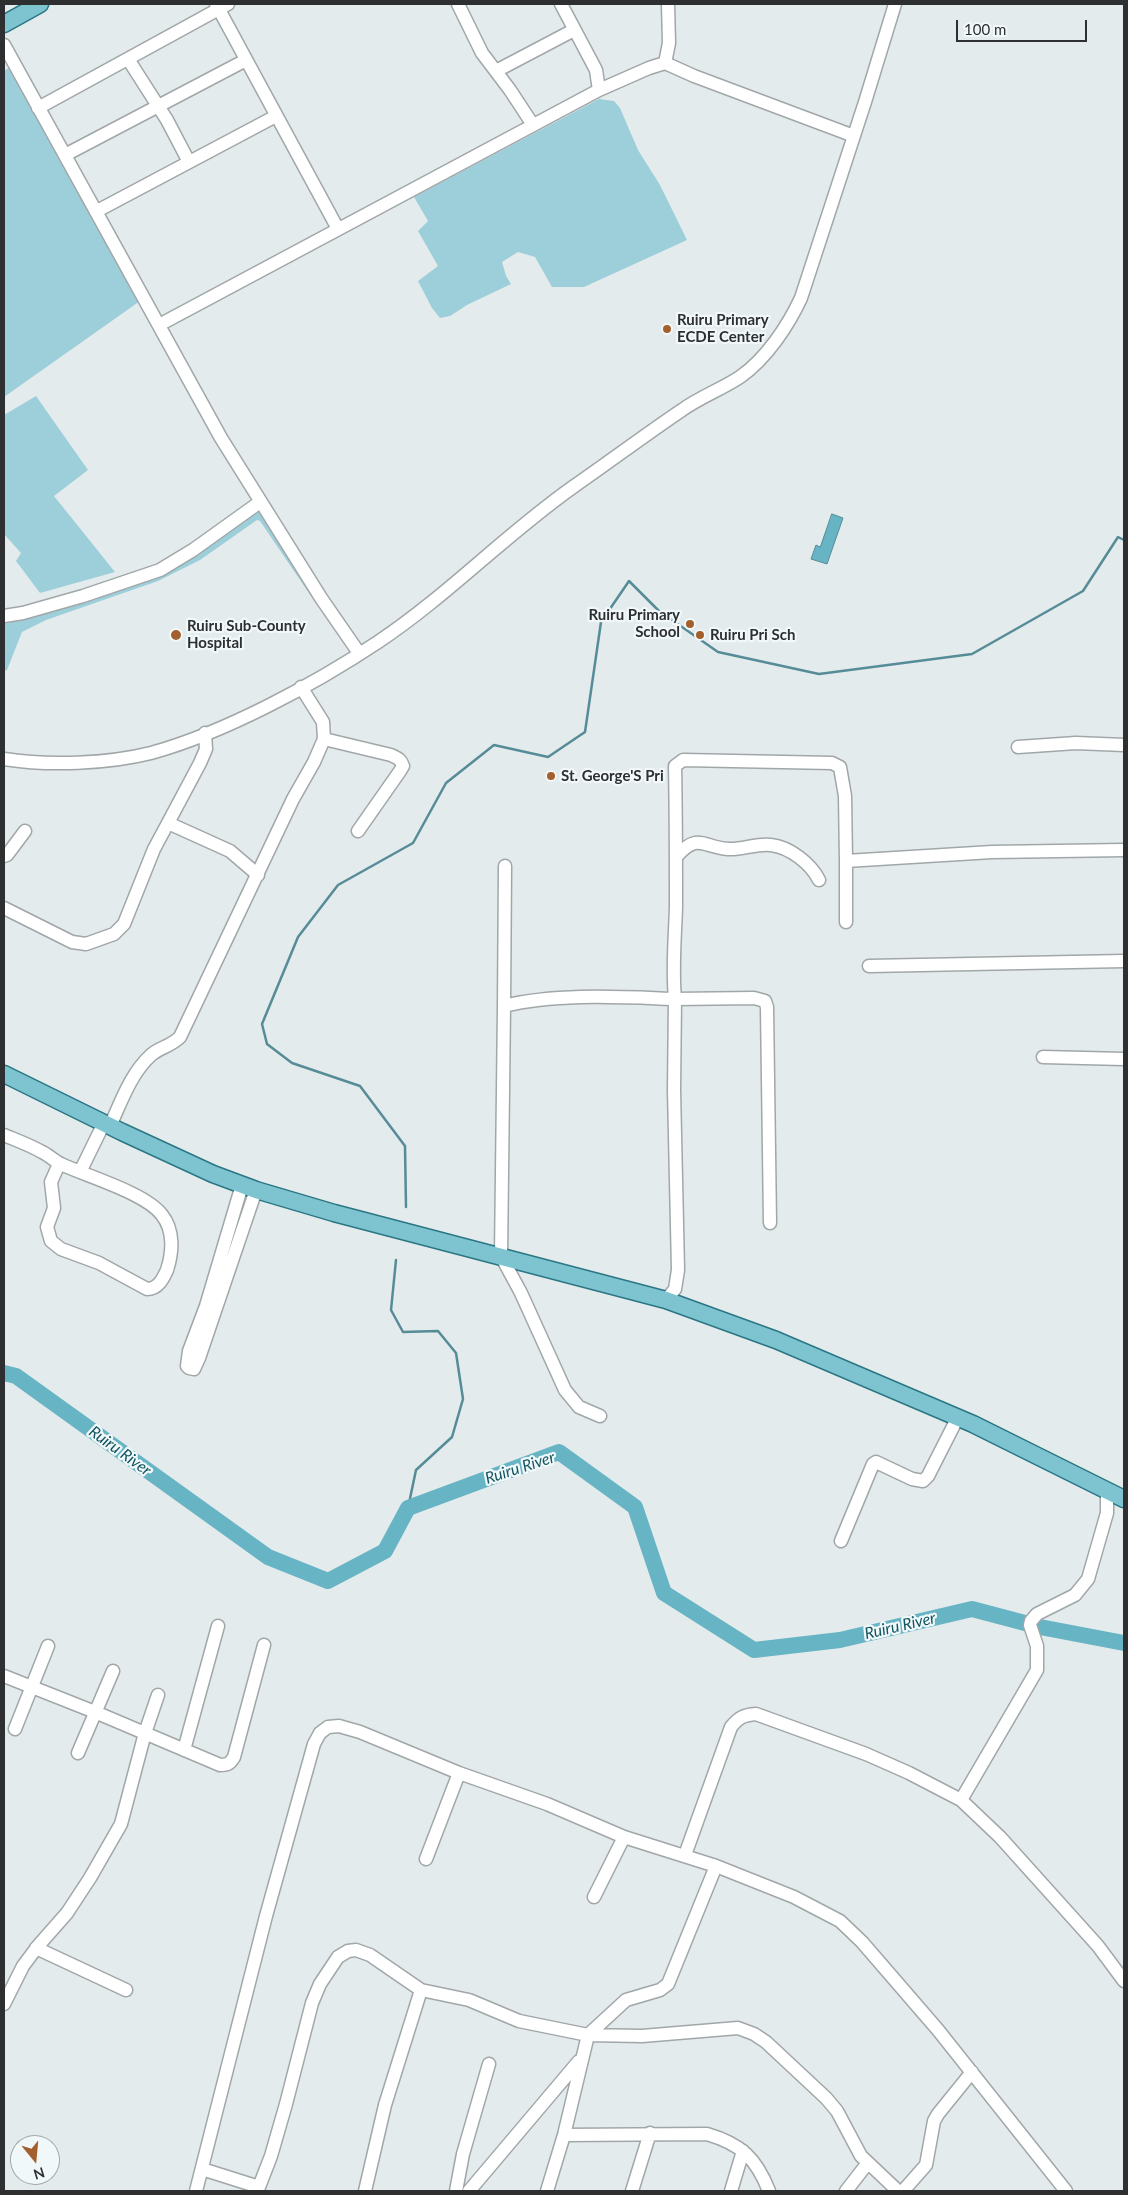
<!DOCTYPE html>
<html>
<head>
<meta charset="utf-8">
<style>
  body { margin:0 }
  #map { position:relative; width:1128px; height:2195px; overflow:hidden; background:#e4ebec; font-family:Lato,sans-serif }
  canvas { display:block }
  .frame { position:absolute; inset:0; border:5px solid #2d2f30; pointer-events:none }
  .north { position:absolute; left:10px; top:2135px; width:50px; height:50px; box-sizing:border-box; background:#f1f8fa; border:1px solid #a3a8a9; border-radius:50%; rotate:163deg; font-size:14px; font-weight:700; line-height:20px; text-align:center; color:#2d2f30 }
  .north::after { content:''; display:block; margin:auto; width:18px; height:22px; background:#a3602e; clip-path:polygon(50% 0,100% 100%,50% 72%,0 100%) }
  .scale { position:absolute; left:956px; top:20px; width:131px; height:22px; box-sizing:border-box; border:2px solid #2d2f30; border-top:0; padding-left:6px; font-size:15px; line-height:18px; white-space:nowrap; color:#2d2f30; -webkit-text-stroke:4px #f1f8fa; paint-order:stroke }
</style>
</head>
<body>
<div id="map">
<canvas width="1128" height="2195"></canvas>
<div class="frame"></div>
<div class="north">N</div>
<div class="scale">100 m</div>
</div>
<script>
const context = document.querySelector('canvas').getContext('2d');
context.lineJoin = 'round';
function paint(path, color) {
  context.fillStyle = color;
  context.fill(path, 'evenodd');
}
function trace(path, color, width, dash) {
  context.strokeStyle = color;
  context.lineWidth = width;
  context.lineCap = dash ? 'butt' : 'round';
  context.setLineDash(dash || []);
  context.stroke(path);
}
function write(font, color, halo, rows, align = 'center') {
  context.font = font + ' Lato,sans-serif';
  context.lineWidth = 4.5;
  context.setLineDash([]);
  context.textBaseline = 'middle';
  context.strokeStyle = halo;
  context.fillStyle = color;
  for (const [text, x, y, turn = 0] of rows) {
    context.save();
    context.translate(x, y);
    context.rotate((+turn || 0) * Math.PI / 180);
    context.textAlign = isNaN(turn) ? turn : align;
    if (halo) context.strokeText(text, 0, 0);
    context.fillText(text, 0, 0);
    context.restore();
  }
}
const green = new Path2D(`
  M10 67 140 301 4 397V71Z
  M599 99 614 101 620 108 638 150 660 185 687 240 584 287H552L535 257 518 252 502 262 506 276 511 284 467 305 450 316 440 318 432 308 418 281 438 266 418 231 428 221 414 197Z
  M36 396 88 470 54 496 115 572 40 593 16 561 21 553 4 534V415Z
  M257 511 263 513 314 594 311 596 260 521 257 520 200 560 158 581 46 620 22 632 7 670 4 671V624L106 593Z`);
const water = new Path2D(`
  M832 514 843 518 827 564 811 559 816 545 820 547Z`);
const stream = new Path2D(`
  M406 1207 405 1146 360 1086 292 1063 267 1044 262 1024 298 937 338 885 413 843 446 783 494 745 548 757 585 732 601 622 629 581 659 611 718 652 819 674 972 654 1083 591 1118 537 1124 540
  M396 1260 391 1310 403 1332 438 1331 456 1353 463 1399 452 1437 416 1470 408 1508`);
const river = new Path2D(`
  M4 1373 16 1376 268 1557 328 1581 385 1551 408 1508 559 1452 635 1507 664 1593 754 1650 840 1640 972 1609 1040 1627 1124 1643`);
const minor = new Path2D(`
  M216 4 338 229
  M458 4 482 53 510 90 533 125
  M561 4 596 70 599 90
  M4 45 221 438 321 598 359 653
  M128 59 167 120 189 162
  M665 63 694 76 854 136
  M496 71 574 30
  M38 108 228 4
  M65 155 246 60
  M97 211 276 116
  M159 325 599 90 649 68 665 63 669 43 668 4
  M4 616 23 613 83 596 160 570 193 550 260 502
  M205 733 206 749 200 763 168 823 230 851 258 875
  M324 739 391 755C397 758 401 759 403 766L400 771 358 831
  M1018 747 1076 743 1124 745
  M4 759C49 766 107 764 151 753 224 733 315 684 378 642 447 596 505 535 573 487 609 462 645 435 682 410 700 397 722 389 740 377 766 359 788 326 801 298L865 102 895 4
  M4 856 7 855 25 831
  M676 857C698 832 702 847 728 849 742 850 757 843 771 845 790 847 811 864 819 880
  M4 908 72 942 86 944 114 934 124 924 154 849 168 823
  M846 922V861L992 852 1124 850
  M869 966 1124 961
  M504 1006 505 866
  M1043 1057 1124 1059
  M110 1126C121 1102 131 1073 151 1055 160 1047 170 1047 180 1037L293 799 314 762 324 739 323 722 301 687
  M4 1135C16 1140 30 1145 42 1152 49 1155 54 1161 61 1164 86 1176 146 1193 162 1215 174 1230 173 1252 167 1270 163 1279 158 1289 147 1289L99 1263 61 1249 51 1241 47 1227 54 1208 51 1182 59 1164
  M80 1172 104 1123
  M242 1185 206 1306 189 1351 187 1366 189 1368 194 1369 199 1358 256 1190
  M770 1223 767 1007 765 1001 754 998 675 999C672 968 675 938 676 907 676 860 676 813 675 766L683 760 832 763 840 767 845 796 846 861
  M600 1416 579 1407 565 1390 521 1293 501 1256 504 1006C557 993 620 997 675 999L674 1090 678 1270 675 1289 666 1300
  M841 1541 873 1464 876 1462 912 1479 923 1481 928 1476 958 1417
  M4 1676 95 1712 220 1765C227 1765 230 1764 234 1757L264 1645
  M15 1729 48 1646
  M184 1750 218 1626
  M78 1753 113 1671
  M961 1800 1037 1670V1646L1030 1625 1031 1621 1037 1614 1075 1595 1088 1579 1107 1513V1491
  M685 1855 731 1727C739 1717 744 1715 756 1714L866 1754 909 1773 961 1800 1000 1837 1098 1946 1124 1981
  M426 1859 459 1773
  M594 1897 624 1837
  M36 1948 126 1990
  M4 2004 23 1966 38 1946 67 1913 90 1878 121 1824 145 1733 158 1695
  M564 2135 707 2134C741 2144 756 2158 769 2191
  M202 2169 259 2187 271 2156 286 2104 312 2003 320 1984 338 1957 348 1951 356 1950 370 1955 421 1990 469 2000 519 2021 588 2035 642 2036 738 2028 754 2034 766 2042 826 2098 837 2111 861 2156 898 2191
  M196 2191 266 1916 314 1744 320 1733 328 1727 339 1726 360 1732 459 1773 547 1804 624 1837 716 1866 794 1897 840 1921 862 1942 938 2030 1066 2191
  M365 2191 385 2105 421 1990
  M456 2191 463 2154 489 2064
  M469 2191 579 2061
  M547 2191 564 2135 588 2035 626 2000 660 1990 668 1984 716 1866
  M632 2191 650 2133
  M731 2191 743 2151
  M846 2191 867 2164
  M903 2191 926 2165 934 2121 938 2114 972 2072`);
const major = new Path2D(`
  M4 24 40 4
  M4 1074 122 1132 213 1174 256 1190 334 1213 666 1300 776 1340 973 1424 1124 1499`);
const markers = [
  [667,329,5,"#a3602e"],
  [690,624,5,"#a3602e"],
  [176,635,6,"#a3602e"],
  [700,635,5,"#a3602e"],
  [551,776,5,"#a3602e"]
];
const poiNames = [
  ["Ruiru Primary",677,320],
  ["ECDE Center",677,337],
  ["Ruiru Primary",680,615,"right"],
  ["School",680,632,"right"],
  ["Ruiru Sub-County",187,626],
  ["Hospital",187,643],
  ["Ruiru Pri Sch",710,635],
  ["St. George'S Pri",561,776]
];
const waterNames = [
  ["Ruiru River",120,1451,36],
  ["Ruiru River",520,1468,-18],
  ["Ruiru River",900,1626,-13]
];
paint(green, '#9dcfda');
paint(water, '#67b4c4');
trace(water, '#568c98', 1);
trace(stream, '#568c98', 2.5);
trace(river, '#67b4c4', 16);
trace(minor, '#a1a7a9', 15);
trace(major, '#2a7684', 19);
trace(minor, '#fff', 12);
trace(major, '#7ec4d0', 16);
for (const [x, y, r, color] of markers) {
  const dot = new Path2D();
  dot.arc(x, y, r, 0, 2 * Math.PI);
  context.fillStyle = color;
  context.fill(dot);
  trace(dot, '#f1f8fa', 2);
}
write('bold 15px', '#2d2f30', '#f1f8fa', poiNames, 'left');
write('italic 16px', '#125561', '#f1f8fa', waterNames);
</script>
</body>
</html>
